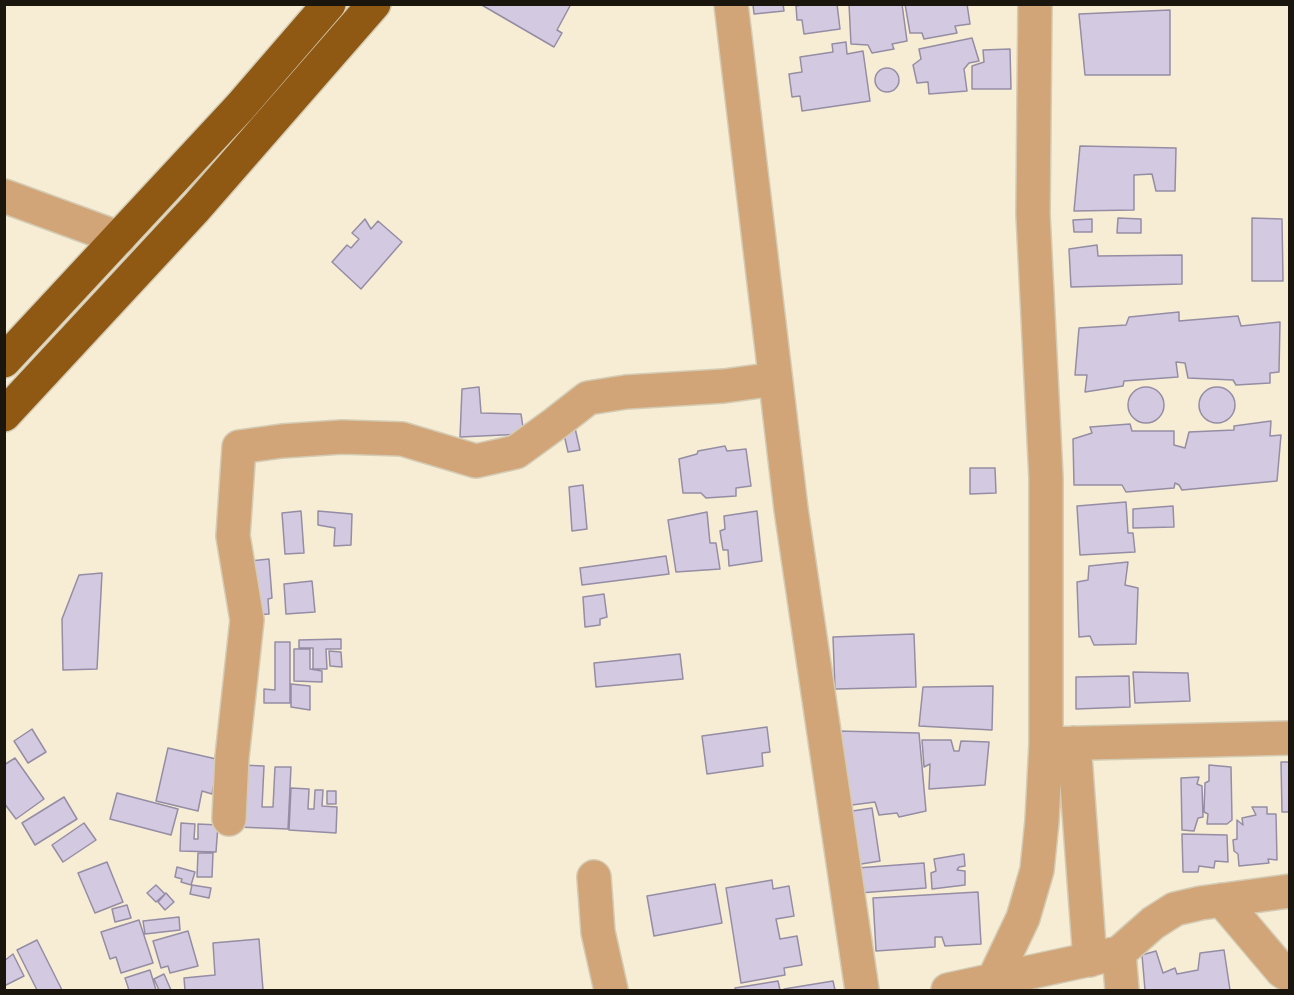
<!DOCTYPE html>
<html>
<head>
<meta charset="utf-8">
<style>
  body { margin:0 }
  #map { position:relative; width:1294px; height:995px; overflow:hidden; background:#f7edd4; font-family:"DejaVu Sans",sans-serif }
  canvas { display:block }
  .frame { position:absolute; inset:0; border:6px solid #1a160e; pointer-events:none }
</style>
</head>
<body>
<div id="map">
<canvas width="1294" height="995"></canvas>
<div class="frame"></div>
</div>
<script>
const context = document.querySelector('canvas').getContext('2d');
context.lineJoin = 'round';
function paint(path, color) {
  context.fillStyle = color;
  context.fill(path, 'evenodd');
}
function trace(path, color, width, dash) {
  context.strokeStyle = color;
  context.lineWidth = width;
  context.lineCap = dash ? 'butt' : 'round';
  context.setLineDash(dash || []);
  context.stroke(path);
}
const building = new Path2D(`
  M480 4H571L557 30 562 33 554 47Z
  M753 4H783L784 11 754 14Z
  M807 4H837L840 29 804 34 802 20H797L796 6Z
  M849 4H902L907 41 892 44 894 49 872 53 868 45 851 44Z
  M905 4H967L970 24 955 26 957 33 924 39 922 33H910Z
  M1170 10V75H1085L1079 14Z
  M972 38 979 61 969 63 964 69 967 91 929 94 928 82 917 83 913 65 921 59 919 49Z
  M846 42 847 54 863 51 870 101 802 111 800 96 792 97 789 74 802 72 800 57 833 52 832 44Z
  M1010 49 1011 89H972V66L984 62 983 50Z
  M875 80a12 12 0 1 1 24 0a12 12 0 1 1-24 0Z
  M1080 146 1176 148 1175 191H1156L1152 174 1134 175V210L1074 211Z
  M1118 218 1141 219V233H1117Z
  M1252 218 1282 219 1283 281H1252Z
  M365 219 371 229 378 221 402 242 361 289 332 262 347 245 351 248 359 239 352 233Z
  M1092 219V232H1074L1073 220Z
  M1097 245 1098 256 1182 255V284L1071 287 1069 249Z
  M1179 312V321L1238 316 1241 326 1280 322 1279 372 1270 373V383L1236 385 1233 380 1188 378 1185 363 1176 362 1178 377 1124 381 1123 386 1085 392 1087 375H1075L1079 328 1126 325 1129 317Z
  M479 387 481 413 521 414 524 434 460 437 462 389Z
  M1199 405a18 18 0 1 1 36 0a18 18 0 1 1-36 0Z
  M1128 405a18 18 0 1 1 36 0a18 18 0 1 1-36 0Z
  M1271 421 1270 436 1281 435 1277 481 1182 490 1179 485 1175 483 1174 488 1126 492 1122 485H1074L1073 439 1092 433 1090 427 1130 424 1132 431H1174V445L1185 448 1189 432 1234 430V426Z
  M575 428 580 450 568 452 563 430Z
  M725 446 727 451 746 449 751 486 736 488V496L706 498 701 493H683L679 459 697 454 698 451Z
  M970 468H995L996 493 970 494Z
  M583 485 587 529 572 531 569 487Z
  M1126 502 1128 533H1133L1135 552 1080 555 1077 506Z
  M1173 506 1174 527 1133 528V509Z
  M301 511 304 553 285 554 282 513Z
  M318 511 352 514 351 545 334 546 335 528 318 525Z
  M757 511 762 561 729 566 728 550H723L720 531 725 529 724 516Z
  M707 512 710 543H716L720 569 676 572 668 520Z
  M666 556 669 574 582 585 580 568Z
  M269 559 272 598 268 599 269 614 254 615 250 561Z
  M1128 562 1125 585 1138 588 1136 644 1094 645 1090 636 1079 637 1077 582 1088 580 1089 566Z
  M102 573 97 669 63 670 62 619 79 575Z
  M312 581 315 612 286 614 284 584Z
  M604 594 607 617 600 619V625L585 627 583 597Z
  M914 634 916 687 835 689 833 637Z
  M341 639V649H326L327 669H313V648H299V640Z
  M275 642H290V703H264V689L275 690Z
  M294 649H310V669L322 671V682L294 681Z
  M329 651 341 652 342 667 330 666Z
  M680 654 683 679 596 687 594 663Z
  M1133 672 1188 673 1190 701 1135 703Z
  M1129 676 1130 707 1076 709V677Z
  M291 684 310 686V710L291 707Z
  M993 686 992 730 919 726 923 687Z
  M767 727 770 752 762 753 763 766 707 774 702 736Z
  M32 729 46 752 28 763 14 741Z
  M837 731 919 733 926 811 899 817 897 813 879 815 875 802 844 806Z
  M922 740H951L954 751H959L961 741 989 742 985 785 929 789 930 764 924 767Z
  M168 748 225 761 214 784 212 794 202 791 198 811 156 801Z
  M15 758 44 799 16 819 4 803V765Z
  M1281 762H1290V812H1282Z
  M240 765 264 766 262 807H273L275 767H291L288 829 237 827Z
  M1209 765 1231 767 1232 820 1227 824H1207L1208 814 1204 812 1205 783 1209 781Z
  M1199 777 1197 784 1202 786 1203 817 1198 818 1194 831 1182 830 1181 778Z
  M291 788 309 789 308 809H314L315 790H323L322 806 337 807 336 833 289 830Z
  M327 791H336V804H327Z
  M117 793 178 809 171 835 110 819Z
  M64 797 77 819 35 845 22 823Z
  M1252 807H1267V814H1276L1277 860 1268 859 1269 863 1239 866 1238 854 1234 851 1233 840 1237 839V820L1243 825 1242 818 1256 815Z
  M872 808 880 861 855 865 846 812Z
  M84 823 96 840 63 862 52 845Z
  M181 823 195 824 194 839H198V824L218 825 216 852 180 851Z
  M1182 834 1227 835 1228 862 1215 861 1214 868 1199 866 1198 872H1183Z
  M198 853H213L212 877H197Z
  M964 854 965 866 959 867 957 870 965 871V885L932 889 931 873 936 871 934 859Z
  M107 862 123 902 95 913 78 873Z
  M924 863 926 888 859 893 857 868Z
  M177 867 195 872 191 885 181 882 182 879 175 877Z
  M772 880 773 889 789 886 794 916 776 919 780 939 797 936 802 965 784 968 785 975 741 983 726 888Z
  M715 884 722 923 654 936 647 896Z
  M156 885 165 894 156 902 147 893Z
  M192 885 211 888 209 898 190 894Z
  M978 892 981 944 945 946 942 937H935V947L876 951 873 898Z
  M166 893 174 902 165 910 158 902Z
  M127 905 131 918 115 922 112 909Z
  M179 917 180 930 145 934 143 921Z
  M139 920 153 963 121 973 116 957 110 959 101 932Z
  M188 931 198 966 170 973 168 966 161 968 153 941Z
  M259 939 263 990H185L184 978 215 975 213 943Z
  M37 940 62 990H37L17 950Z
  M1224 950 1230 990H1145L1142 955 1156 951 1163 973 1175 968 1177 974 1198 970 1200 953Z
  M13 954 24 976 4 986V961Z
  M150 970 156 990H129L125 978Z
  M164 974 171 990H159L154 979Z
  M778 981 780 990H735V988Z
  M833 981 835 990H785L784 989Z`);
const minor = new Path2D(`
  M731 4 791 509 862 990
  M4 196 119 238
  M1074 743 1090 960
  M1046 744 1290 738
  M229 819 232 757 247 620 233 536 239 447 282 441 342 437 402 439 476 461 516 452 556 423 588 398 626 392 724 386 775 379
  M594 877 598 932 611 990
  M1222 900 1282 971 1290 976
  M1119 953 1122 990
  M993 981 1023 918 1037 870 1042 821 1046 744V478L1033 214 1035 4
  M948 990 1119 953 1153 923 1175 909 1201 903 1290 891`);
const highway = new Path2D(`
  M4 361 240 107 329 4
  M4 415 196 208 374 4`);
paint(building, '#d3cae2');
trace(building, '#958da4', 1.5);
trace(minor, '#d4cbb4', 36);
trace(highway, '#d4cbb4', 36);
trace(minor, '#d1a578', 33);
trace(highway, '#8f5813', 33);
</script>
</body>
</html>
